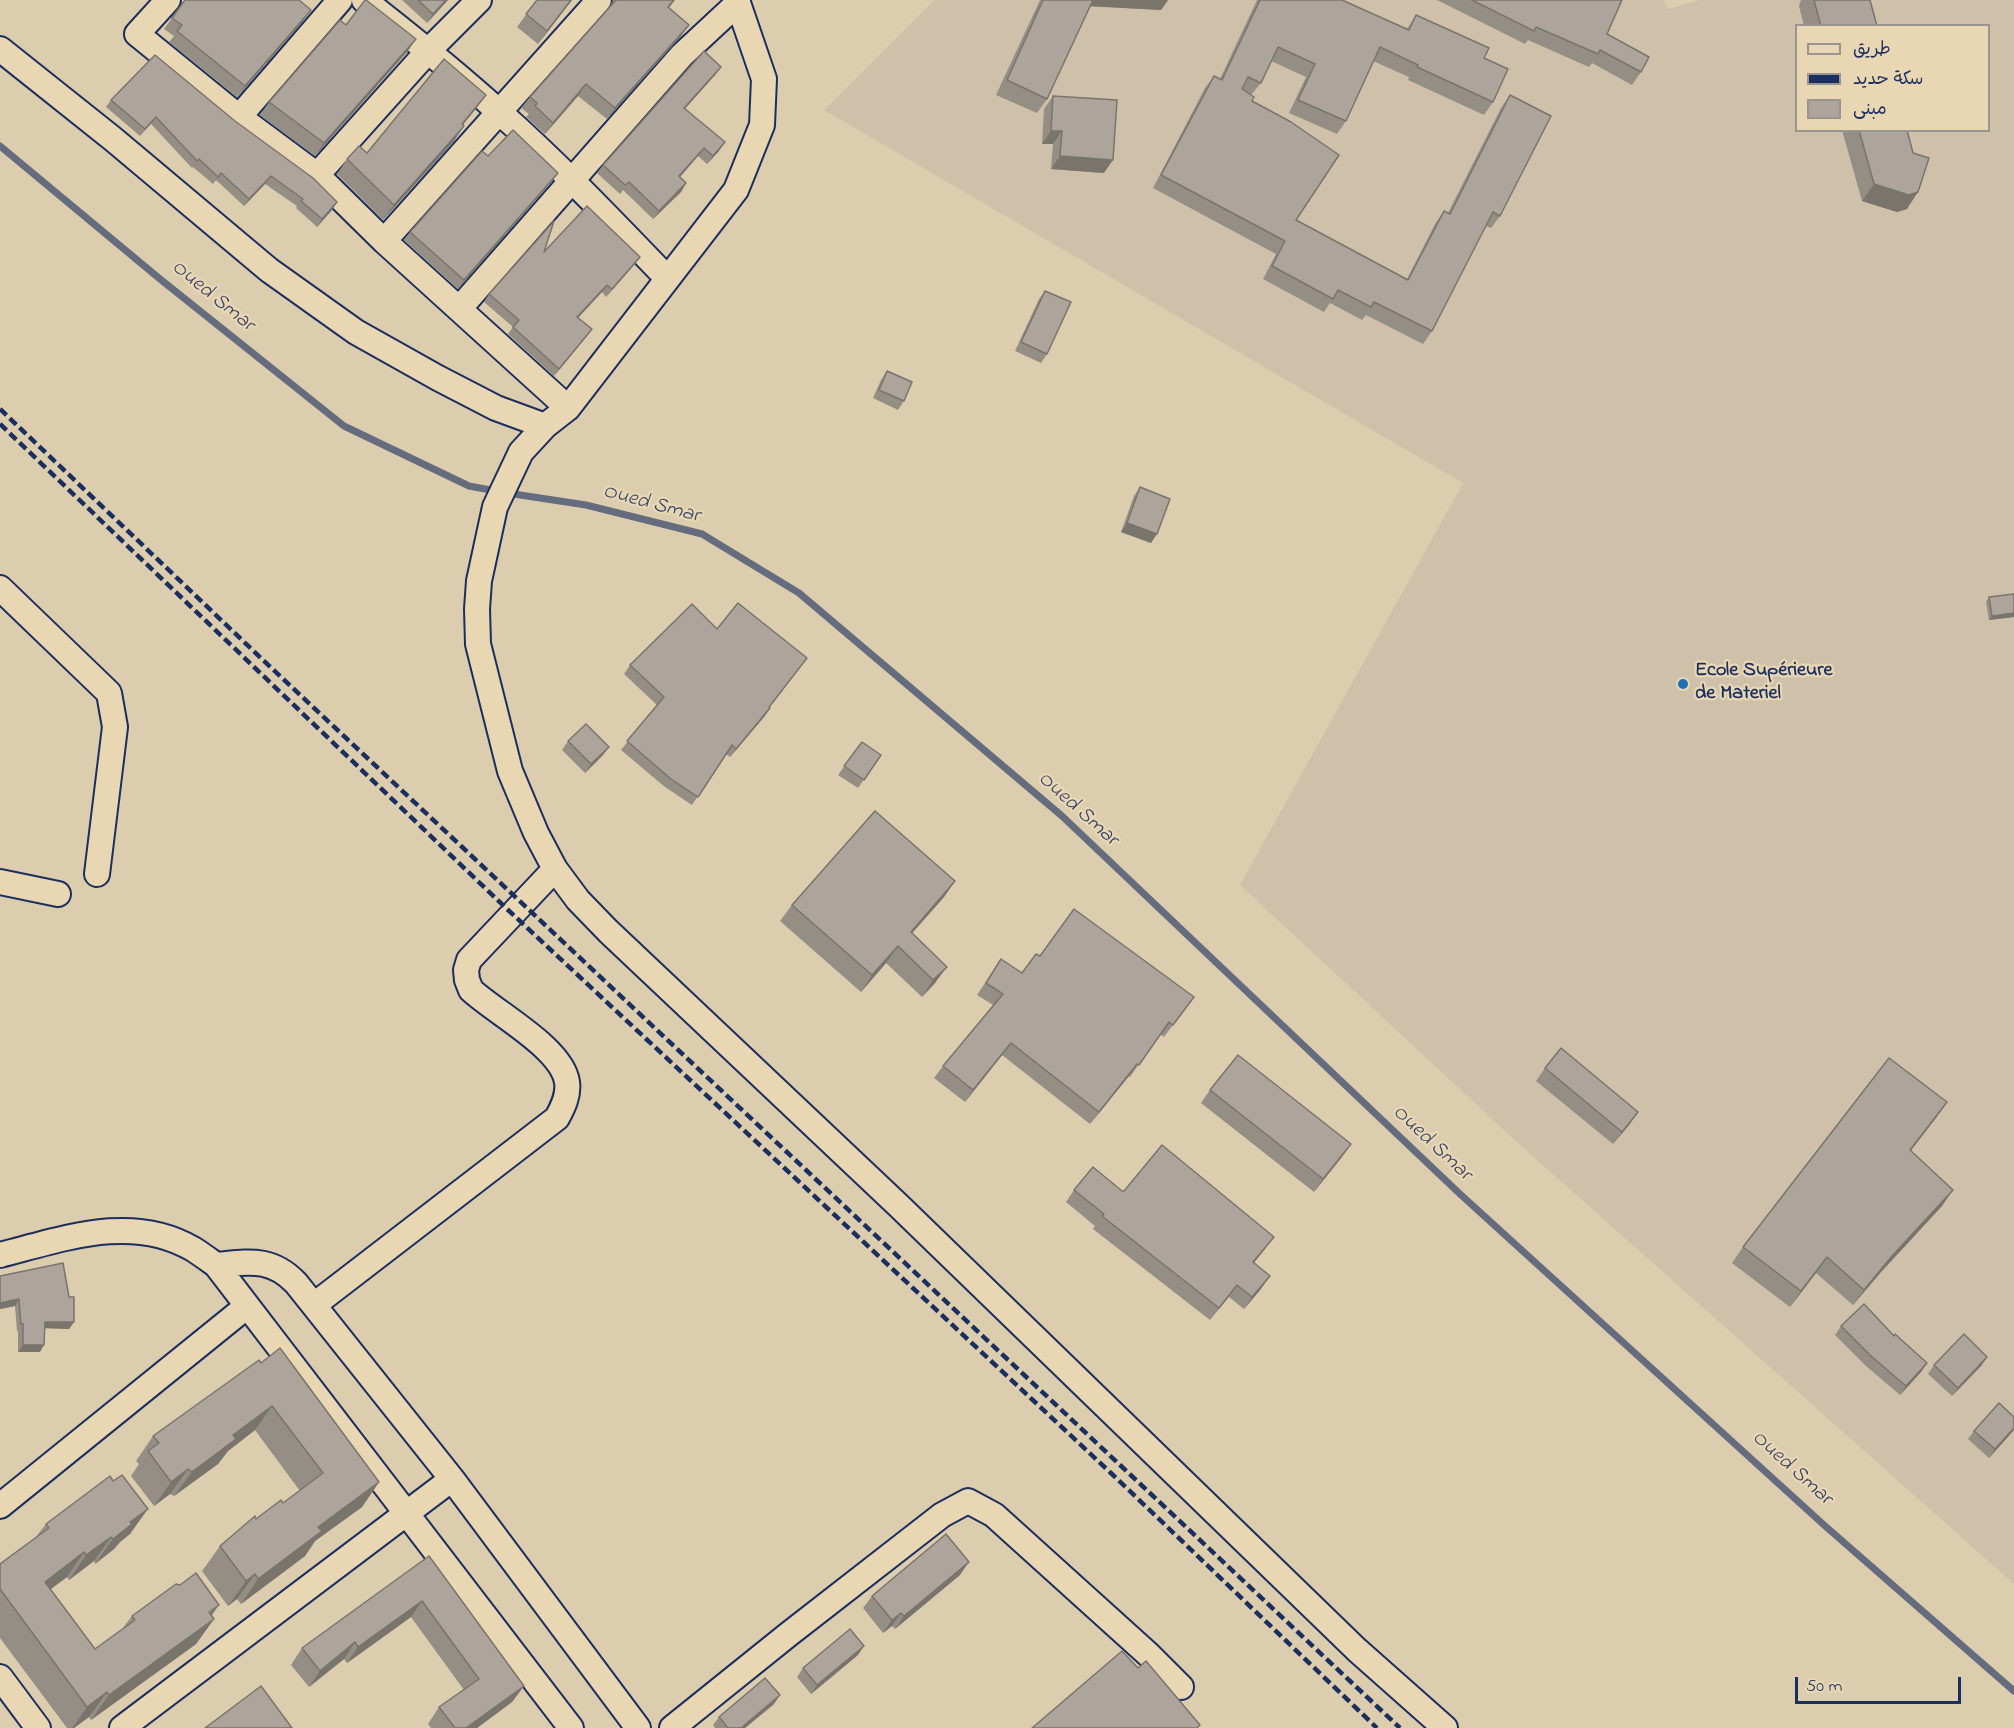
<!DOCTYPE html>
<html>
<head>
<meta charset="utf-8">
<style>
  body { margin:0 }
  #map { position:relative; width:2014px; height:1728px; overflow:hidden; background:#ddcdaf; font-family:"Indie Flower","Playpen Sans Arabic",sans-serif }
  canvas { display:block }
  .legend { position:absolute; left:1795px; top:24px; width:195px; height:108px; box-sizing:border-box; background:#e9d7b4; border:2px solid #979492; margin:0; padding:8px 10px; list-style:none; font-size:18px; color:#1b2f5e }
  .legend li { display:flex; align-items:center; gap:12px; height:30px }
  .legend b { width:30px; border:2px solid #979492 }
  .scale { position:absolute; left:1795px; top:1677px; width:166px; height:27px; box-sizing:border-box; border:3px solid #1b2f5e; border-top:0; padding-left:8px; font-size:18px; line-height:21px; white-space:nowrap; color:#1b2f5e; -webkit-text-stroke:4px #e9d7b4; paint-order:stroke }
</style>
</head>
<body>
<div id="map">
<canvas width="2014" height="1728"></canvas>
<ul class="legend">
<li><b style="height:8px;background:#e9d7b4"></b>طريق</li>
<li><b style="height:8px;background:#1b2f5e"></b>سكة حديد</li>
<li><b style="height:16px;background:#ada59b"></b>مبنى</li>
</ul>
<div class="scale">50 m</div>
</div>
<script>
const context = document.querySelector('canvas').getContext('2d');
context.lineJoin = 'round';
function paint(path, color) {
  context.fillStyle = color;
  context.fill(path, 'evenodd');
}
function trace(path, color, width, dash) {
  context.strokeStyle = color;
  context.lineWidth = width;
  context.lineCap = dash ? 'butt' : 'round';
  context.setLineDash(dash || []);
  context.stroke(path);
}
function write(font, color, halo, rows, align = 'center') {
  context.font = font + ' "Indie Flower",sans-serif';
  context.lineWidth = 4.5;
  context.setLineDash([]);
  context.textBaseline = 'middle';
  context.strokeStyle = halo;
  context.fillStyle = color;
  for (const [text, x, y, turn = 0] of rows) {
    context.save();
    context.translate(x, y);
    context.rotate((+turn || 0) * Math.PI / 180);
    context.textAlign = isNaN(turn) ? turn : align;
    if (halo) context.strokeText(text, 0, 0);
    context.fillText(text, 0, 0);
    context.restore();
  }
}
const built = new Path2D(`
  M934 0H1663L1668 9 1700 0H2014V1584L1519 1144 1240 885 1463 483 824 110ZM1796 26H1988V130H1796Z`);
const stream = new Path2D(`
  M0 146 160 279 344 426 469 486 496 491
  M507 493 586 505 702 534 799 593 1062 816 1460 1194 1824 1525 2014 1691`);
const minor = new Path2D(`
  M168 0 137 34 239 117 317 175 384 241 568 408
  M364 0C410 36 455 72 498 111 557 163 612 221 667 278
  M738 3 764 79 762 125 736 190 568 408 545 426 521 452 495 507 479 581 477 609 478 644 510 771 536 833 555 869 578 900 608 931 898 1205 1357 1650 1445 1728
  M0 49 113 139 269 270 356 332 438 378 496 408 545 426
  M239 117 340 0
  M317 175 429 50 479 0
  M384 241 599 0
  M459 309 682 55 738 3V0
  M0 588 109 693 115 727 97 874
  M0 882 58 894
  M0 1255C63 1239 132 1213 193 1249 201 1254 209 1260 216 1265L571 1728
  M216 1265C249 1262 271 1257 296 1283L452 1479 638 1728
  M314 1305 557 1118C563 1107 569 1095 567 1082 562 1048 497 1014 471 990L467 980 466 970 469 960 555 869
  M0 1506 246 1307
  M0 1677 38 1728
  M122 1728 452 1479
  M672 1728 789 1634 942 1515 968 1501 994 1515 1149 1655 1181 1687`);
const rail = new Path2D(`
  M0 409 263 660 1400 1728
  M0 424 507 909 1112 1474 1377 1728`);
const wall = new Path2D(`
  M185 0 311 10 303 21 237 97 169 42 174 36 164 29Z
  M402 0H448L427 23Z
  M537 0H572L538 44 517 27Z
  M613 0H675L669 8 689 25 681 36 607 119 578 96 545 134 526 117 529 114 521 108 530 97 611 5Z
  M1040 0H1168L1161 10 1090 6 1047 99 1037 113 996 95Z
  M1257 0H1342L1407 29 1416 15 1484 58 1493 102 1484 115 1408 80 1409 77 1373 61 1346 121 1337 134 1289 113 1306 77 1271 61 1261 83 1251 95 1252 101 1296 220 1407 279 1435 224 1444 211 1448 213 1501 108 1510 95 1500 216 1491 228 1486 226 1432 331 1423 344 1366 315 1362 320 1330 303 1324 312 1263 279 1276 254 1153 188 1205 88 1214 76 1220 79Z
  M1437 0H1622L1607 34 1641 72 1632 85 1592 63 1589 67 1528 40 1525 44Z
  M1801 0H1870L1877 26H1804L1799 6Z
  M346 25 416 39 407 52 315 156 260 115 269 102Z
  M155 55 332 210 317 227 296 208 297 206 265 184 244 206 216 180 213 184 193 167 192 168 151 124 140 136 106 107 111 100Z
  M721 67 715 75 685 109 719 151 707 164 698 156 680 177 686 183 681 192 653 219 623 190 620 194 597 173 603 165Z
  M486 95 463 125 454 141 383 220 337 174 347 159 367 153Z
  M1053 96 1104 173 1051 169 1053 144H1042L1044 109Z
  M1842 130H1907V209L1897 212 1862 201Z
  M488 156 558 173 552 181 458 289 404 240 410 232Z
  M544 252 640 257 634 265 606 297 602 292 578 318 592 329 554 376 508 334 513 327 484 302 489 294Z
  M1045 291 1047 354 1041 363 1015 351 1039 299Z
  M887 371 904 401 898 410 873 398 881 380Z
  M1140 487 1151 543 1121 532 1134 496Z
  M2014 594V617L1989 620 1986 602 1989 597Z
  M717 629 807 658 770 707V708L764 717 730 757 726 754 692 805 665 787 621 750 657 705 624 674 630 665Z
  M568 741 609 747 603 755 585 773 562 750Z
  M862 742 881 755 858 788 838 775Z
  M955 881 944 897 912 933 935 983 922 997 886 963 861 992 780 921 792 905Z
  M1040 956 1194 997 1164 1037 1160 1034 1130 1077 1129 1076 1090 1124 1002 1055 965 1102 934 1078 943 1066 993 1005 977 995 1001 959 1022 973Z
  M1545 1068 1638 1112 1629 1125 1613 1144 1536 1081Z
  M1210 1090 1351 1144 1314 1192 1201 1103Z
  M1947 1102 1910 1151 1942 1206 1881 1272 1853 1305 1816 1273 1790 1307 1732 1263 1743 1247Z
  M1074 1190 1122 1191 1265 1249 1254 1263 1261 1289 1244 1309 1229 1297 1210 1320 1093 1229 1095 1226 1066 1202Z
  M0 1276 74 1322 69 1329 45 1328 40 1352H18V1331H17L15 1306 0 1309Z
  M1841 1326 1894 1336 1927 1363 1921 1372 1900 1395 1865 1365 1835 1335Z
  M1987 1357 1981 1366 1952 1396 1928 1374 1934 1365Z
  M261 1363 379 1482 362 1507 315 1541 305 1556 241 1604 237 1599 228 1606 202 1571 220 1546 283 1503 300 1491 255 1430 228 1451 218 1464 174 1496 170 1494 154 1506 131 1476 139 1464 136 1461 153 1436Z
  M2014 1417V1430L1989 1458 1968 1439 1974 1431Z
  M46 1524 130 1534 120 1542 114 1549 95 1564 94 1561 69 1580 67 1577 50 1589 95 1649 122 1629 132 1616H211L214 1619 196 1644 91 1720 89 1717 74 1728H67L0 1638V1564L35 1538Z
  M429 1556 524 1686 512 1702 477 1728H431L428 1724 439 1707 464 1690 411 1617 347 1663 344 1659 309 1687 291 1665 302 1648Z
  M960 1575 895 1629 892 1626 883 1633 863 1608 872 1596Z
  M858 1655 811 1694 797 1677 803 1668Z
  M774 1704 745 1728H715L713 1725 719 1717Z`);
const shadedWall = new Path2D(`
  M446 0H448L427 23 433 14Z
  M571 0H572L538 44 547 31Z
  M1091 0H1168L1161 10 1086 6Z
  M311 10 303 21 237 97 245 86Z
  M689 25 681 36 607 119 615 108Z
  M416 39 407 52 315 156 324 143Z
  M721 67 715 75 678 116 684 108Z
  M586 84 578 96 545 134 553 123Z
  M486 95 475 110 451 139 462 124Z
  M464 126 454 141 383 220 394 205Z
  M1051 131H1062L1053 144H1042Z
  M725 142 719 151 707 164 713 156Z
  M704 148 698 156 673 185 679 176Z
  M1060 156 1113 160 1104 173 1051 169Z
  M558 173 552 181 458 289 464 280Z
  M271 176 265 184 244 206 249 199Z
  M686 183 681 192 653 219 659 211Z
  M1874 184 1918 192 1907 209 1897 212 1862 201Z
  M337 202 332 210 317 227 322 219Z
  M640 257 634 265 606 297 612 289Z
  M607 285 602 292 572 324 577 317Z
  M592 329 587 336 554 376 559 369Z
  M1127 523 1157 534 1151 543 1121 532Z
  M2014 613V617L1989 620 1992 616Z
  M770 708 764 717 730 757 736 749Z
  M609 747 603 755 585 773 591 764Z
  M955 881 944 897 899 948 911 932Z
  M898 946 886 963 861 992 872 975Z
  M947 967 935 983 922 997 933 980Z
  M1011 1043 1002 1055 965 1102 973 1090Z
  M1137 1064 1129 1076 1090 1124 1099 1112Z
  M1947 1102 1936 1118 1899 1166 1910 1150Z
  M1638 1112 1629 1125 1613 1144 1622 1132Z
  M1351 1144 1342 1157 1314 1192 1323 1179Z
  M1953 1190 1942 1206 1881 1272 1853 1305 1864 1290 1892 1256Z
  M1274 1237 1265 1249 1244 1274 1253 1262Z
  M1827 1257 1816 1273 1790 1307 1801 1291Z
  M1270 1276 1261 1289 1244 1309 1252 1297Z
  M19 1299 15 1306 0 1309V1303Z
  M45 1322H74L69 1329 40 1328Z
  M23 1345H44L40 1352H18Z
  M1987 1357 1981 1366 1952 1396 1958 1388Z
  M1927 1363 1921 1372 1900 1395 1906 1386Z
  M272 1406 255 1430 228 1451 218 1464 174 1496 192 1472 233 1435Z
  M2014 1428V1430L1989 1458 1995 1449Z
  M188 1469 170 1494 154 1506 171 1482Z
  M379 1482 362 1507 315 1541 305 1556 241 1604 258 1579 318 1527Z
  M148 1509 130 1534 120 1542 114 1549 95 1564 113 1539 130 1522Z
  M111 1537 94 1561 69 1580 86 1555Z
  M84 1552 67 1577 27 1607 45 1582Z
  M969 1562 960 1575 895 1629 904 1616Z
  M255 1574 237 1599 228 1606 246 1581Z
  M422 1601 411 1617 347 1663 358 1647Z
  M219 1605 204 1626 214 1619 196 1644 91 1720 109 1695Z
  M901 1613 892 1626 883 1633 892 1620Z
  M355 1642 344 1659 309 1687 320 1671Z
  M864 1646 858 1655 811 1694 817 1685Z
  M524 1686 512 1702 477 1728H466Z
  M107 1692 89 1717 74 1728H72L87 1707Z
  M780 1695 774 1704 745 1728H741Z`);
const building = new Path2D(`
  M185 0H299L311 10 245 86 177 31 182 25 172 18Z
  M365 0H366L416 39 324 143 269 102 340 20 346 25Z
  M418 0H446L433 14Z
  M537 0H571L547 31 526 14Z
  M616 0H674L668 7 689 25 615 108 586 84 553 123 535 106 537 103 530 97Z
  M1043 0H1093L1047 99 1007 80Z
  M1260 0H1342L1409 30 1416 15 1489 48 1484 58 1508 69 1493 102 1417 67 1418 65 1380 47 1346 121 1298 100 1315 64 1278 47 1261 83 1248 77 1242 89 1254 97 1252 101 1291 122 1339 155 1296 220 1408 280 1444 211 1450 214 1510 95 1551 116 1500 216 1493 212 1432 331 1374 302 1371 307 1338 290 1333 299 1272 266 1285 241 1161 175 1214 76 1222 80Z
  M1472 0H1622L1607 34 1649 57 1641 72 1600 50 1598 54 1536 27 1534 31Z
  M1814 0H1870L1877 26H1821Z
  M704 51 721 67 684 108 725 142 713 156 704 148 679 176 686 183 659 211 629 182 625 185 603 165Z
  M155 55 235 121 313 178 337 202 322 219 301 201 303 199 271 176 249 199 221 173 218 177 199 159 197 161 156 117 145 129 111 100Z
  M444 59 486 95 462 124 464 126 394 205 347 159 359 146 367 153Z
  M1053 96 1117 100 1113 160 1060 156 1062 131H1051Z
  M513 130 558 173 464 280 410 232 482 151 488 156Z
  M1859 130H1907L1913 153 1929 158 1918 192 1909 195 1874 184Z
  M587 206 640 257 612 289 607 285 577 317 592 329 559 369 513 327 519 320 489 294 554 221 544 252Z
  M1045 291 1071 302 1047 354 1021 342Z
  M887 371 912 382 904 401 879 390Z
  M1140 487 1170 499 1157 534 1127 523Z
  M2014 594V613L1992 616 1989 597Z
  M738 603 807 658 769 707 770 708 736 749 732 745 698 797 671 779 627 741 664 697 630 665 692 604 717 629Z
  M586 724 609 747 591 764 568 741Z
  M862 742 881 755 864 780 844 766Z
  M875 811 955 881 911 932 947 967 933 980 898 946 872 975 792 905Z
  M1074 909 1194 997 1173 1025 1169 1022 1139 1065 1137 1064 1099 1112 1011 1043 973 1090 943 1066 1003 994 986 983 1001 959 1022 973 1036 954 1040 956Z
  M1561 1048 1638 1112 1622 1132 1545 1068Z
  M1238 1055 1351 1144 1323 1179 1210 1090Z
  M1889 1058 1947 1102 1910 1150 1953 1190 1892 1256 1864 1290 1827 1257 1801 1291 1743 1247Z
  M1162 1145 1274 1237 1253 1262 1270 1276 1252 1297 1237 1285 1219 1308 1102 1216 1104 1214 1074 1190 1093 1167 1122 1191H1124Z
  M63 1263 69 1297H74V1322H45L44 1345H23V1324H21L19 1299 0 1303V1276Z
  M1864 1304 1894 1336 1895 1334 1927 1363 1906 1386 1871 1356 1841 1326Z
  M1964 1334 1987 1357 1958 1388 1934 1365Z
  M280 1348 379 1482 318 1527 322 1531 258 1579 255 1574 246 1581 220 1546 255 1516 256 1519 281 1500 283 1503 323 1473 272 1406 233 1435 236 1439 192 1472 188 1469 171 1482 148 1451 159 1443 153 1436 259 1360 261 1363Z
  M1999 1403 2014 1417V1428L1995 1449 1974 1431Z
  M122 1475 148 1509 130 1522 132 1524 113 1539 111 1537 86 1555 84 1552 45 1582 95 1649 135 1620 132 1616 176 1584 180 1585 196 1573 219 1605 209 1612 214 1619 109 1695 107 1692 87 1707 0 1589V1564L49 1528 46 1524 110 1476 113 1481Z
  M946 1534 969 1562 904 1616 901 1613 892 1620 872 1596Z
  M429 1556 524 1686 466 1728H455L439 1707 479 1679 422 1601 358 1647 355 1642 320 1671 302 1648Z
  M850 1629 864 1646 817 1685 803 1668Z
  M1122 1651 1138 1668 1146 1661 1200 1725 1197 1728H1032Z
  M765 1678 780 1695 741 1728H728L719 1717Z
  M261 1686 292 1728H205Z`);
const markers = [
  [1683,684,6,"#1f6fb2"]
];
const poiNames = [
  ["Ecole Supérieure",1695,672],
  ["de Materiel",1695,695]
];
const waterNames = [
  ["Oued Smar",212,297,39],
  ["Oued Smar",651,505,15],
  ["Oued Smar",1077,810,42],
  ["Oued Smar",1431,1144,43],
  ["Oued Smar",1791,1469,42]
];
paint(built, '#cfc1a9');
trace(stream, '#656c7d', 7);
trace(minor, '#1b2f5e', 28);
trace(minor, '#e9d7b4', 24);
trace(rail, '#1b2f5e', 4.5, [9, 4.5]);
paint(wall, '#958e85');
paint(shadedWall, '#79746c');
paint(building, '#ada59b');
trace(building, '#79746c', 1.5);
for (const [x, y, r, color] of markers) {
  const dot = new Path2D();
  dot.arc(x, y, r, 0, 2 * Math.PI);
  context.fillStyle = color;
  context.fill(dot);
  trace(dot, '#e9d7b4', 2);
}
write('bold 20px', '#1b2f5e', '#e9d7b4', poiNames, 'left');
write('italic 21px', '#344368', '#e9d7b4', waterNames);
</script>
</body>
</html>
